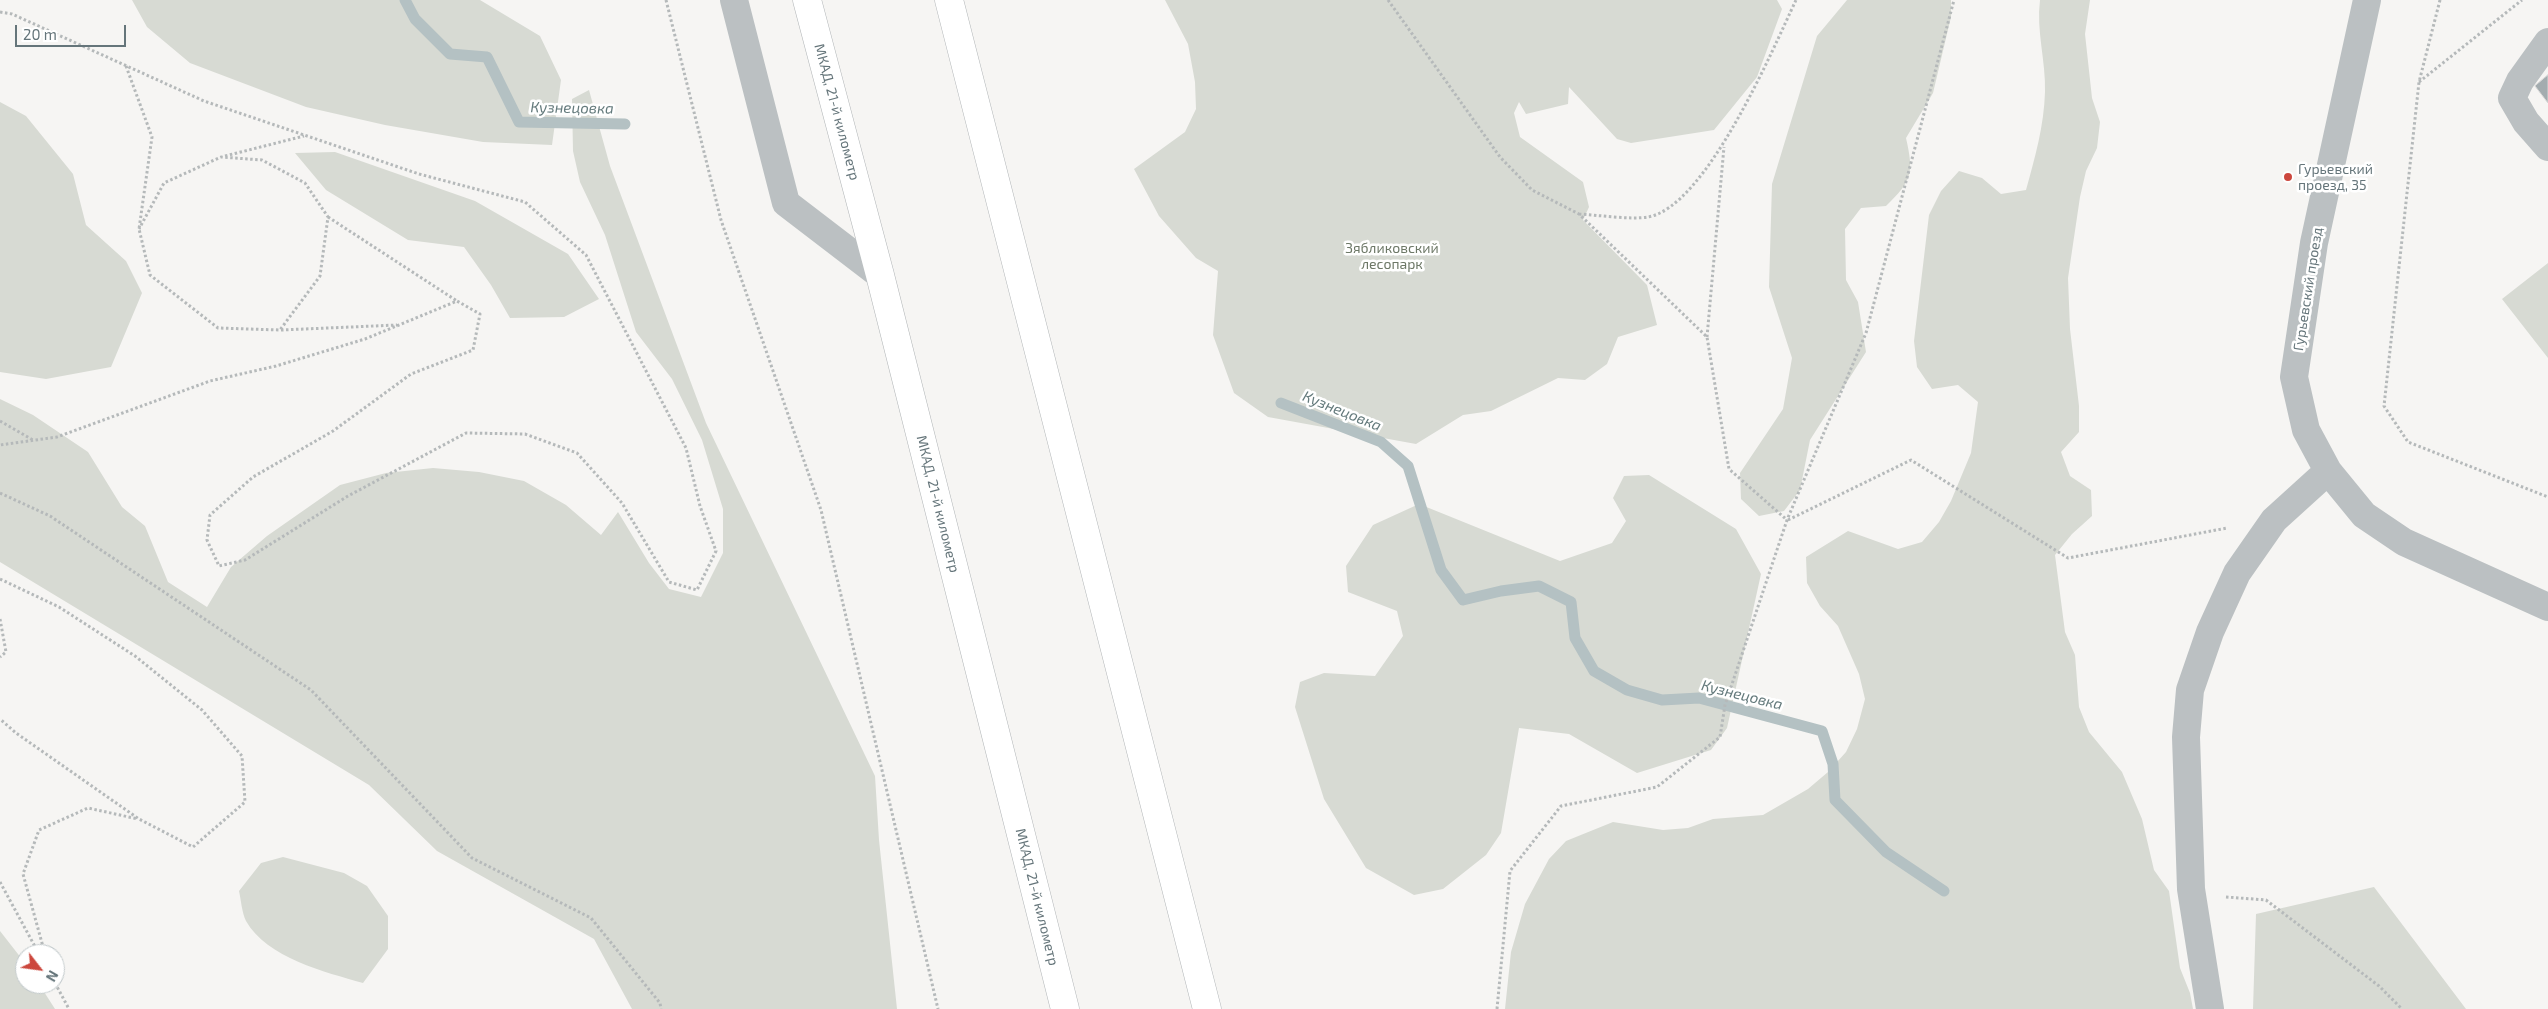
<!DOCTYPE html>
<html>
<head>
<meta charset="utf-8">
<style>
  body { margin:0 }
  #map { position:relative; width:2548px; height:1009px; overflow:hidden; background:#f6f5f3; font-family:"Exo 2",sans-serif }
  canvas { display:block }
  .north { position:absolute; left:15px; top:944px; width:50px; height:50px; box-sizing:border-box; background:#fff; border:1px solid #c1c8ca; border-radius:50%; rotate:120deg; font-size:14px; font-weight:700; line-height:20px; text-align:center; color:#65757a }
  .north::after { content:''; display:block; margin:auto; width:18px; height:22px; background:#cc473d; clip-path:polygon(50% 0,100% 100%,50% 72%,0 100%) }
  .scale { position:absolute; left:15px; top:25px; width:111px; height:22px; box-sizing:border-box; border:2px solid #65757a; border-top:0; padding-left:6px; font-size:15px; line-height:18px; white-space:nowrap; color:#65757a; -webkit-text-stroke:4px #fff; paint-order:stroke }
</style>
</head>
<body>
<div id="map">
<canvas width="2548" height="1009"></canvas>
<div class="north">N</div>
<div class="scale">20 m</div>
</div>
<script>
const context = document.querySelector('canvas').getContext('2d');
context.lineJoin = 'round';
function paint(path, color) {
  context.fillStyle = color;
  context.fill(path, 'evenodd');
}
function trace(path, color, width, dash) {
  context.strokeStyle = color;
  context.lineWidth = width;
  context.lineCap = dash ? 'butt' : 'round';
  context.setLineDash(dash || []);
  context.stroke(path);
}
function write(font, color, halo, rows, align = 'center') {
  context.font = font + ' "Exo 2",sans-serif';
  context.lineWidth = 5;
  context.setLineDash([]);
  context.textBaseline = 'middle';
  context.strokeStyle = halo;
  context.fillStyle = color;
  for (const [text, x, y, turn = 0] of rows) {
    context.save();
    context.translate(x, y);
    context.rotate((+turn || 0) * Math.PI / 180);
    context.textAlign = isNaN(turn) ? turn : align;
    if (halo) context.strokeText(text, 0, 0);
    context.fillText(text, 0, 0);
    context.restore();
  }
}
const green = new Path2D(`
  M132 0H480L540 36 561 80 552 145 483 142 385 125 306 107 190 63 147 27Z
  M1165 0H1777L1782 9 1757 77 1714 130 1631 143 1617 139 1569 87 1568 104 1526 114 1519 102 1514 113 1520 137 1583 182 1589 207 1583 220 1647 285 1657 325 1618 337 1607 364 1585 380 1558 378 1491 411 1463 415 1416 444 1268 417 1234 393 1213 335 1218 271 1196 258 1159 216 1134 169 1185 132 1196 109 1195 82 1188 44Z
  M1847 0H1951V17L1933 93 1906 138C1914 173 1912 181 1886 206L1861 208 1845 229 1846 280 1858 302 1866 352 1810 440 1800 490 1784 511 1759 516 1741 499 1740 473 1783 409 1792 358 1769 287 1772 184 1817 36Z
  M2040 0H2090L2085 34 2092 98 2100 122 2097 148 2086 171 2080 197 2068 278 2070 329 2079 406V432L2061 452 2070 476 2091 490 2092 516 2072 534 2055 555 2065 632 2075 655 2079 707 2089 732 2122 772 2142 819 2154 870 2169 891 2180 968 2190 993 2193 1009H1505L1511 952 1525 904 1549 859 1566 841 1613 822 1663 830 1688 828 1713 819 1763 815 1808 789 1828 772 1846 752 1857 729 1865 699 1859 674 1838 626 1820 606 1807 583 1806 557 1848 531 1898 549 1922 542 1939 522 1951 501 1971 453 1978 402 1958 385 1932 389 1917 367 1914 341 1929 215 1941 191 1959 171 1982 178 2001 194 2026 190C2035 157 2044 126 2045 92 2046 61 2036 31 2040 0Z
  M589 90 610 166 706 423 875 776 879 840 897 1009H632L594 939 437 851 369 785 0 562V399L33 415 88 452 122 507 145 526 168 582 207 607 231 567 267 536 340 485 386 473 433 468 479 472 524 481 566 505 601 535 618 512 649 563 669 589 701 597 723 553V509L702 440 672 379 636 332 605 235 580 182 573 151 572 99Z
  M0 102 26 116 73 174 86 225 126 261 142 293 111 367 46 379 0 372Z
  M335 152 475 201 568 254 599 299 564 317 510 318 491 285 464 247 408 240 326 190 295 153Z
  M2548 263V358L2502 299Z
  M1649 475 1736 529 1761 574 1727 728 1711 750 1637 773 1569 734 1519 728 1501 833 1486 855 1443 889 1414 895 1366 868 1324 799 1295 707 1300 682 1324 673 1375 676 1403 636 1397 611 1348 592 1346 566 1373 525 1419 504 1560 561 1612 543 1626 521 1613 498 1624 476Z
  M283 857 344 873 367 886 388 916V949L363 983C325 972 267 958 246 921 242 913 241 900 239 891L261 863Z
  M2374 887 2466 1009H2253L2256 914Z
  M0 931 25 963V984H39L55 1009H0Z`);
const stream = new Path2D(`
  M405 0 415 19 450 54 487 57 519 122 625 124
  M1281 403 1381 442 1408 466 1441 570 1463 600 1501 591 1539 586 1571 602 1575 638 1594 671 1627 690 1662 700 1699 698 1822 731 1833 764 1835 800 1886 852 1944 891`);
const building = new Path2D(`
  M2548 75V103L2535 86Z`);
const path = new Path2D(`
  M666 0 721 220 821 510 938 1009
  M1388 0 1500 157 1532 190 1579 214 1707 337 1729 469 1787 520
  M2440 0 2419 82 2384 406 2408 442 2548 497
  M0 12 12 14 204 101 419 174 525 202 586 255 686 448 700 506 716 551 697 590 669 582 622 503 577 453 525 434 466 433 348 496 245 560 219 566 207 540 210 515 253 477 333 431 411 374 473 350 480 314 457 301 365 339 276 366 210 381 57 437 0 445
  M126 66 152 137 139 229 150 275 218 328 280 330 320 276 328 217 305 183 262 160 221 157 164 183 139 229
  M2419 82 2522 0
  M225 156 304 136
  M1579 214C1598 215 1631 220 1648 217 1706 207 1772 51 1796 0
  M328 217 457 301
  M281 330 397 325
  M1707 337 1724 147
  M0 421 33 440
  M0 493 50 516 311 690 472 858 591 918 660 1003 661 1009
  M1788 520 1911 460 2068 558 2227 528
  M0 579 59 607 135 656 202 710 242 756 245 802 193 847 139 819 16 733 0 719
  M0 619 6 652 0 657
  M0 882 39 954
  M2226 897 2266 900 2379 986 2402 1009
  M45 954 23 874 39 830 88 808 138 819
  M55 983 69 1009
  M1497 1009 1510 871 1561 806 1657 787 1720 737 1725 705 1787 520 1866 333 1954 0`);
const minor = new Path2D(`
  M734 0 786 203 880 275
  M2367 0 2314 243 2294 377 2306 430 2328 471 2364 515 2404 542 2548 607
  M2548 42 2520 81 2512 98 2526 122 2548 147
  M2210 1009 2191 889 2186 737 2190 690 2210 632 2237 573 2274 520 2328 471`);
const highway = new Path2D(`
  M807 0 880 275 1065 1009
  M949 0 1207 1009`);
const markers = [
  [2288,177,5,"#cc473d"]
];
const streetNames = [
  ["МКАД, 21-й километр",837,112,75],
  ["Гурьевский проезд",2308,289,-81],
  ["МКАД, 21-й километр",938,504,76],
  ["МКАД, 21-й километр",1037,897,76]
];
const poiNames = [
  ["Гурьевский",2298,169],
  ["проезд, 35",2298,185]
];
const parkNames = [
  ["Зябликовский",1392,248],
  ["лесопарк",1392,264]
];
const waterNames = [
  ["Кузнецовка",572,108,1],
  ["Кузнецовка",1342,411,22],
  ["Кузнецовка",1742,695,14]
];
paint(green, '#d7dad3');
trace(stream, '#b4c1c3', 11);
paint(building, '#a3acaf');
trace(building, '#d7d7d6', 1);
trace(highway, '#b1b5b7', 29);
trace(path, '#b5b9ba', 3, [2.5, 2.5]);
trace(minor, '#bbc0c2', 28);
trace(highway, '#fff', 28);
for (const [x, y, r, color] of markers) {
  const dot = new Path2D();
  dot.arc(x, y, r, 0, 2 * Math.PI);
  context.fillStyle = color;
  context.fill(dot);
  trace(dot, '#fff', 2);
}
write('14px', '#65757a', '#fff', streetNames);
write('14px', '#65757a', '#fff', poiNames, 'left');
write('14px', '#6d7867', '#fff', parkNames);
write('italic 15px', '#647a7c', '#fff', waterNames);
</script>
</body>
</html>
